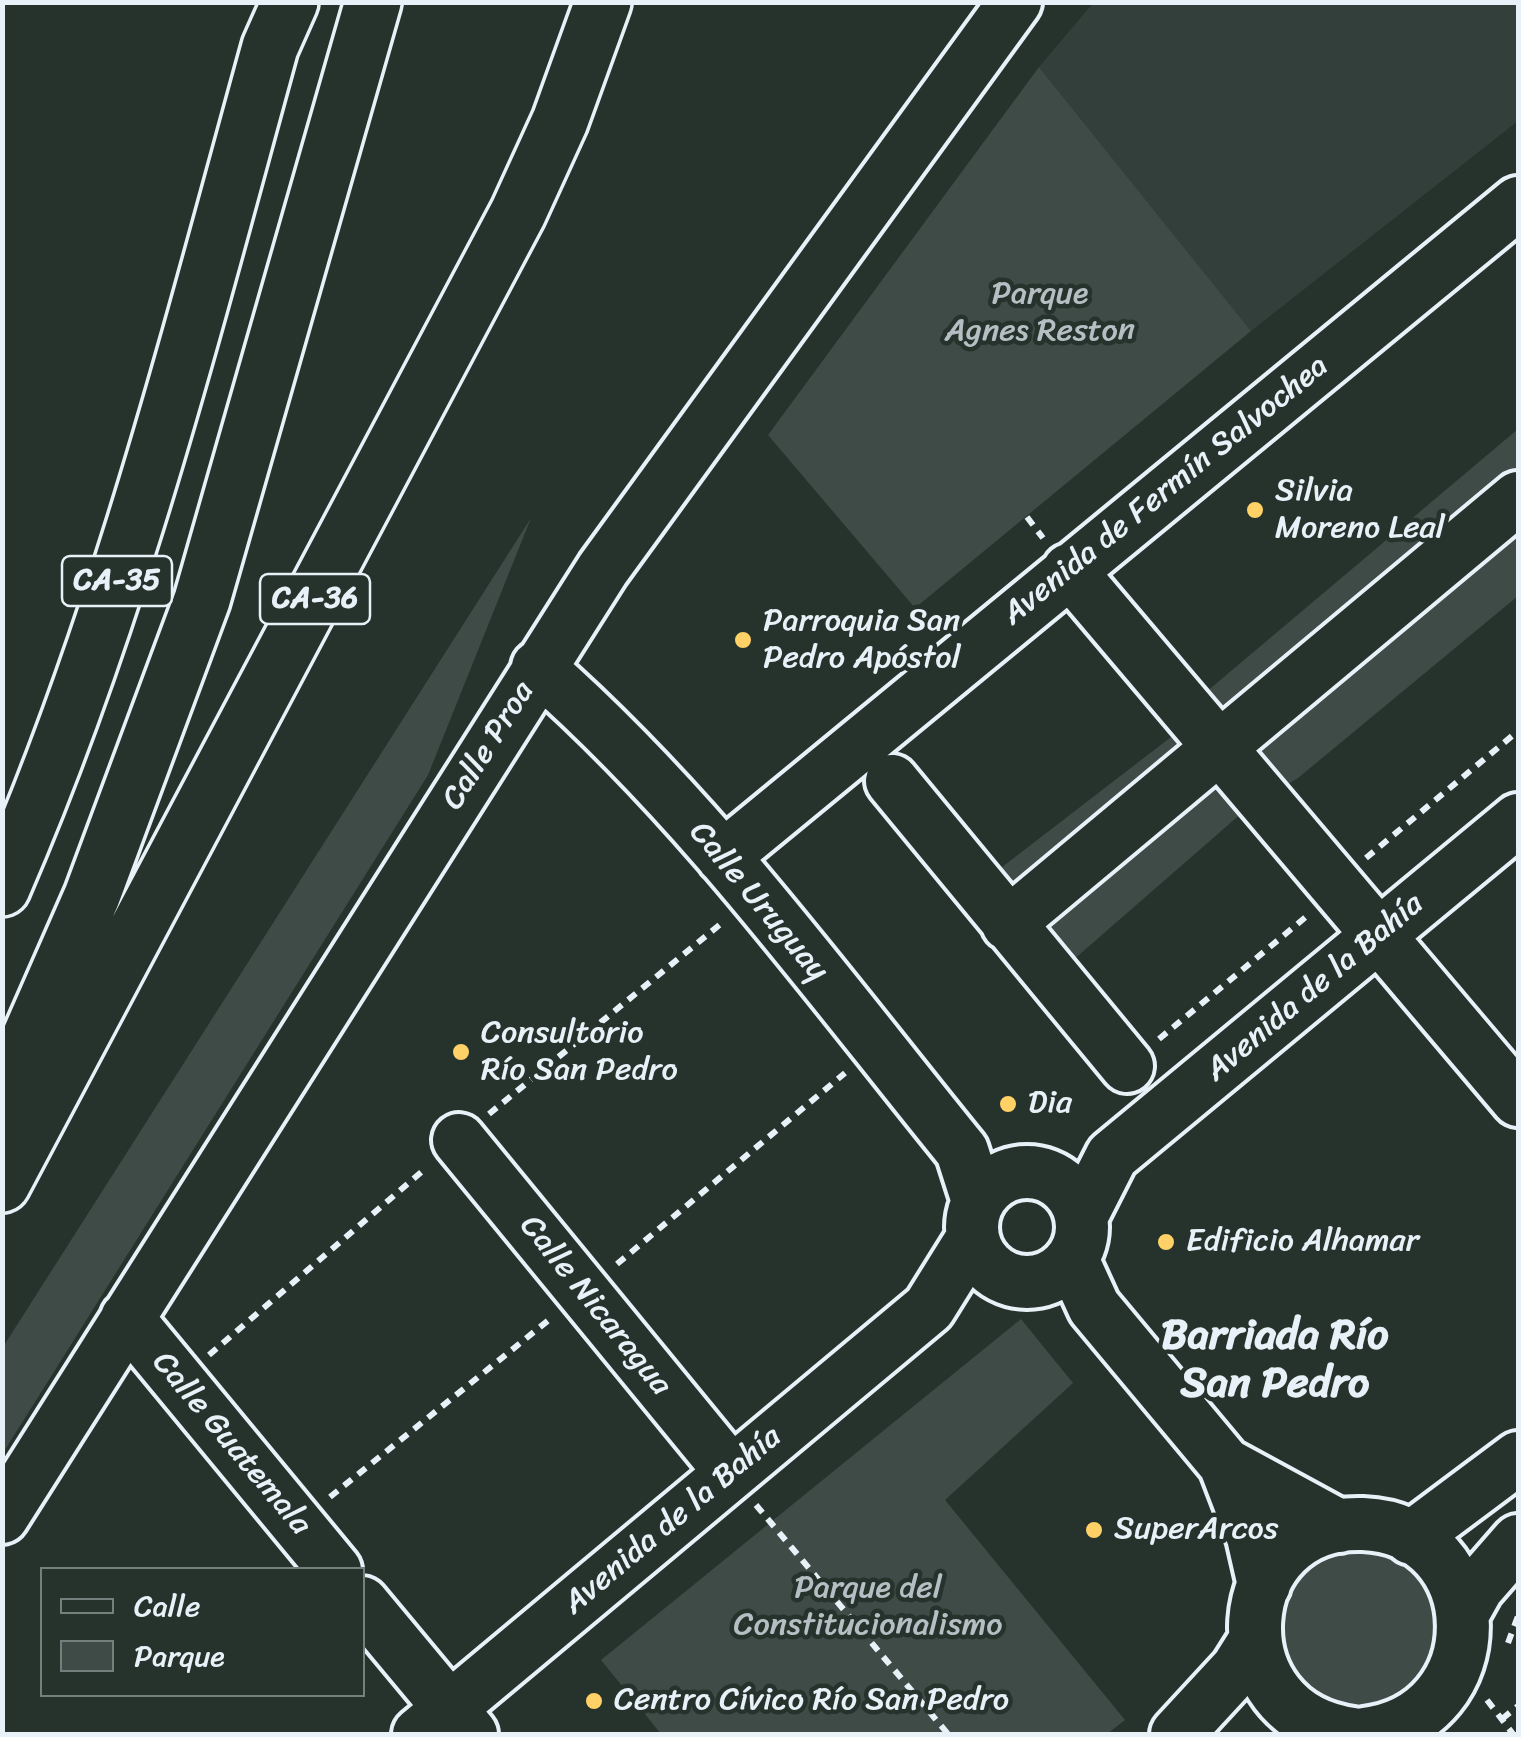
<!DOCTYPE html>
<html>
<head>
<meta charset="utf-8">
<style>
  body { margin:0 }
  #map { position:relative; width:1521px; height:1737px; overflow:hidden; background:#26332d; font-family:Sriracha,sans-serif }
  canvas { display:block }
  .frame { position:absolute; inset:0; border:5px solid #e8f1f8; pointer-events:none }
  .legend { position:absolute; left:40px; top:1567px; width:325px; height:130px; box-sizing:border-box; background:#26332d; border:2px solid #747f7e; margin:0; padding:12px 18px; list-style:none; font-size:30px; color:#e8f1f8 }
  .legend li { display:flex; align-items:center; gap:20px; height:50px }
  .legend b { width:50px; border:2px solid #747f7e }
</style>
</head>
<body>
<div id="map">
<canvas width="1521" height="1737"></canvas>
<div class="frame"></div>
<ul class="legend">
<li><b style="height:12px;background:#26332d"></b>Calle</li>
<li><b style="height:28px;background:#3e4b47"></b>Parque</li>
</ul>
</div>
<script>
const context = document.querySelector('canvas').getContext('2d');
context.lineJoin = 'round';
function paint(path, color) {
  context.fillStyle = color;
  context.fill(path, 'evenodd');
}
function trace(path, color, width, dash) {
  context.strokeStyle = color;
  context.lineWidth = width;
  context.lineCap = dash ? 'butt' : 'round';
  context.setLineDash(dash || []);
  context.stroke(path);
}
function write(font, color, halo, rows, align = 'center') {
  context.font = font + ' Sriracha,sans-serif';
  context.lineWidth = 9;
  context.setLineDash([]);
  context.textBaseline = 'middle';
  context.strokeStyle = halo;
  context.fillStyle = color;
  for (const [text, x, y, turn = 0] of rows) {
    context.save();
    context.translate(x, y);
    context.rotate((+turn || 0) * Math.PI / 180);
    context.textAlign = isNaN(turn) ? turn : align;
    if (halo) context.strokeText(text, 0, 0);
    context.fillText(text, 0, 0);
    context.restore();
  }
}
const built = new Path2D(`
  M1093 3H1518V121L1251 331 1039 67Z`);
const green = new Path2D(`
  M1039 67 1251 331 915 608 768 435Z
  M1518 429V596L1298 778 1243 812 1072 961 993 874 1171 737 1096 638 1199 698Z
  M531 518 428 775 3 1453V1347Z
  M1021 1319 1073 1383 945 1500 1125 1720 1107 1734H661L601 1660Z
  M1366 1544 1422 1569 1446 1622 1418 1689C1404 1696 1385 1709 1369 1709 1284 1714 1243 1595 1321 1556 1334 1549 1352 1548 1366 1544Z`);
const path = new Path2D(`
  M1027 517 1043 538
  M1366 858 1518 731
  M1159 1039 1307 916
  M489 1114 723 922
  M617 1264 845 1073
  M209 1355 426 1168
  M330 1497 550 1319
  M756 1505 948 1734
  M1508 1643 1518 1616
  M1487 1700 1513 1734
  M1502 1719 1518 1706`);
const minor = new Path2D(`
  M1069 570 1518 1100
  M538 667C699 808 827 985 962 1151L978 1201
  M892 781 1127 1066
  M723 857 1518 203
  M1008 924 1518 498
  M459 1140 731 1472
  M972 1227a55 55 0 1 1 110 0a55 55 0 1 1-110 0Z
  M1081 1217 1112 1156 1518 820
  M1072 1259 1094 1307 1225 1464 1253 1537 1264 1585
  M127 1318 335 1570
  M1225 1464 1339 1526
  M2 1517 603 569 1015 2
  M1411 1538 1518 1458
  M362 1603 471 1734
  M1463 1613 1477 1588 1518 1541
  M419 1734 929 1308 972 1239
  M1177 1734 1237 1669 1254 1642
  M1353 1734C1213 1716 1229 1519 1363 1524 1494 1529 1498 1719 1364 1734`);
const highway = new Path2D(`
  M2 888C120 617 192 330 270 47L290 2
  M2 1101 92 896 202 600 373 2
  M2 1184 518 213 560 121 603 2`);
const markers = [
  [1255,510,10,"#ffd166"],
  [743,640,10,"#ffd166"],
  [461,1052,10,"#ffd166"],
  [1008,1104,10,"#ffd166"],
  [1166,1242,10,"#ffd166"],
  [1094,1530,10,"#ffd166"],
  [594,1701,10,"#ffd166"]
];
const shields = [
  [117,581,110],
  [315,599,110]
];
const shieldNames = [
  ["CA-35",117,581],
  ["CA-36",315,599]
];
const parkNames = [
  ["Parque",1040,295],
  ["Agnes Reston",1040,332],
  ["Parque del",868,1589],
  ["Constitucionalismo",868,1626]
];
const streetNames = [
  ["Avenida de Fermín Salvochea",1166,491,-39],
  ["Calle Proa",489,746,-58],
  ["Calle Uruguay",758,902,50],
  ["Avenida de la Bahía",1315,988,-40],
  ["Calle Nicaragua",595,1306,51],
  ["Calle Guatemala",231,1444,50],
  ["Avenida de la Bahía",673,1521,-40]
];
const poiNames = [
  ["Silvia",1275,492],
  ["Moreno Leal",1275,529],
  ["Parroquia San",763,622],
  ["Pedro Apóstol",763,659],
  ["Consultorio",481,1034],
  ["Río San Pedro",481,1071],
  ["Dia",1028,1104],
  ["Edificio Alhamar",1186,1242],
  ["SuperArcos",1114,1530],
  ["Centro Cívico Río San Pedro",614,1701]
];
const districtNames = [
  ["Barriada Río",1275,1337],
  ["San Pedro",1275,1385]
];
paint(built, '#333f3a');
paint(green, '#3e4b47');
trace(minor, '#e8f1f8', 60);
trace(highway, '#e8f1f8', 62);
trace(path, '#e8f1f8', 6, [10, 8]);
trace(minor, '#26332d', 52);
trace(highway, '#26332d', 55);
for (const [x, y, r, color] of markers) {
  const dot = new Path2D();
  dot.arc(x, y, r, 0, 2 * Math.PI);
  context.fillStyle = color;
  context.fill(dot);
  trace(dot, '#26332d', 4);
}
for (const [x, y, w] of shields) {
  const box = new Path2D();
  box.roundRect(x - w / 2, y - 25, w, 50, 8);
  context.fillStyle = '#26332d';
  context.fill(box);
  trace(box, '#e8f1f8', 2.5);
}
write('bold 30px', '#e8f1f8', null, shieldNames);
write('32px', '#b5bfc3', '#26332d', parkNames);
write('32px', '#e8f1f8', '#26332d', streetNames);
write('32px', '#e8f1f8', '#26332d', poiNames, 'left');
write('bold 42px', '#e8f1f8', '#26332d', districtNames);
</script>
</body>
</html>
